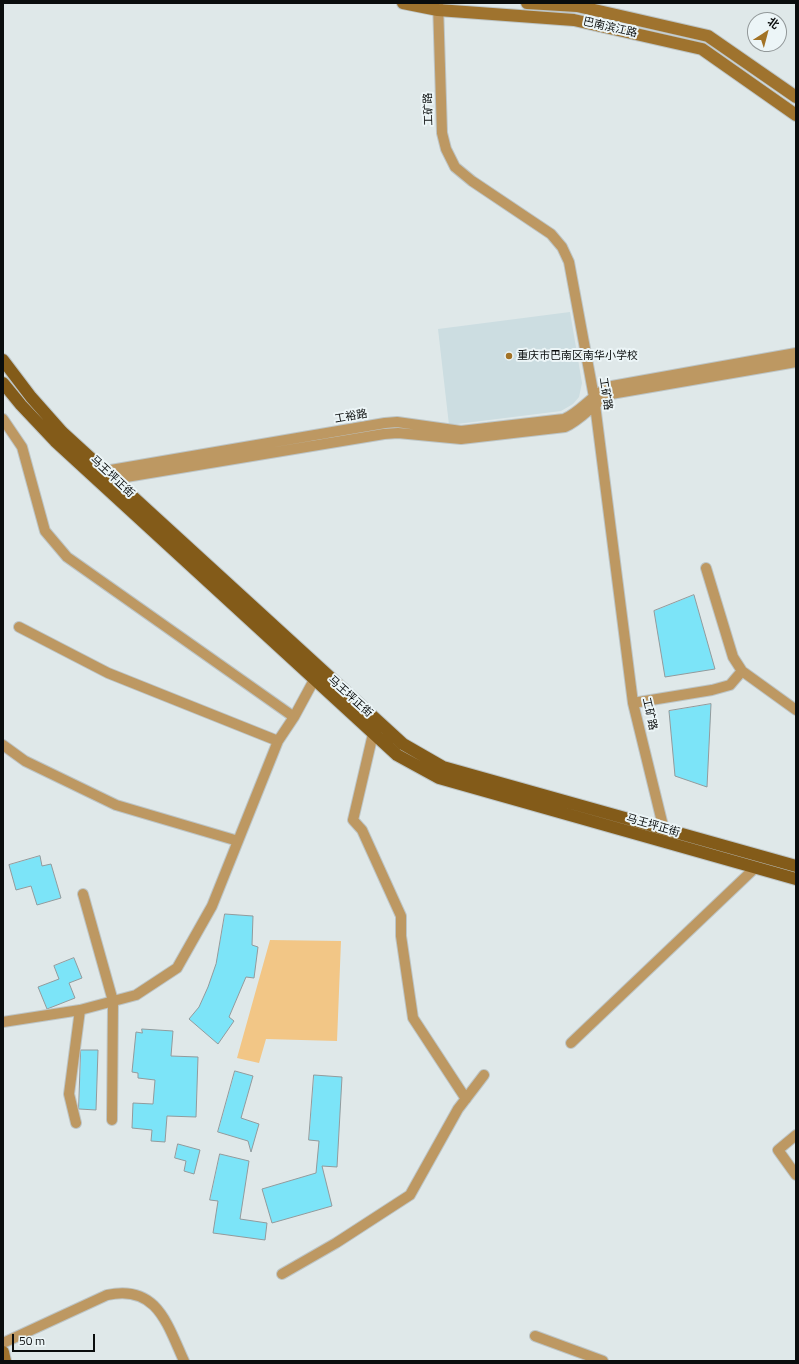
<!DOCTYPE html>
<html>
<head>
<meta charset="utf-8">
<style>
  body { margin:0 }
  #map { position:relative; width:799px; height:1364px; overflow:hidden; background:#dfe8e9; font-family:"Titillium Web","Noto Sans SC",sans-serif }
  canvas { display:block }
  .frame { position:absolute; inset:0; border:4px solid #0a0d0d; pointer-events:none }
  .north { position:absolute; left:747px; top:12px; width:40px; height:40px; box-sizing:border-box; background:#ecf5f7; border:1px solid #929899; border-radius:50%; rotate:36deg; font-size:11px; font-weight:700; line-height:16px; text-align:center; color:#0a0d0d }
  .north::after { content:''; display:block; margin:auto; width:14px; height:18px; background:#a27326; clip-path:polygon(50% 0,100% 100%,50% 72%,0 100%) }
  .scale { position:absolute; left:12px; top:1334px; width:83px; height:18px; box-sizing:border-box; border:2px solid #0a0d0d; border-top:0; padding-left:5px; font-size:12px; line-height:14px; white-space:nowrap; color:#0a0d0d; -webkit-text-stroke:3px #ecf5f7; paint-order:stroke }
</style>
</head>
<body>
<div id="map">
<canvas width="799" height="1364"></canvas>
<div class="frame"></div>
<div class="north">北</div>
<div class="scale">50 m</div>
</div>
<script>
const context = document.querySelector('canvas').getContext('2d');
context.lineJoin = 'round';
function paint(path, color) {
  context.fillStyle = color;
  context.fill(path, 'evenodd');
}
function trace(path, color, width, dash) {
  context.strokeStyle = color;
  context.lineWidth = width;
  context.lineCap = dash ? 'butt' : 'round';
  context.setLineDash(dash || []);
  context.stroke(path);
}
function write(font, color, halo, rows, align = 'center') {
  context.font = font + ' "Titillium Web","Noto Sans SC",sans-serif';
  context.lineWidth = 4;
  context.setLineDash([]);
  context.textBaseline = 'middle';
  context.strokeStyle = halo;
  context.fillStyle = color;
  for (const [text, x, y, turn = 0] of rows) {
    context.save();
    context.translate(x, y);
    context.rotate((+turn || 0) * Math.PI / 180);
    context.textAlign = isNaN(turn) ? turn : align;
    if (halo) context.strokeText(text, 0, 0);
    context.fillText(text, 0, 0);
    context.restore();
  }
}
const built = new Path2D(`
  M570 312 582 383 579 397 573 404 561 411 449 425 438 329Z`);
const green = new Path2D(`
  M270 940 341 941 337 1041 266 1039 259 1063 237 1058Z`);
const building = new Path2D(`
  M694 595 715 669 665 677 654 611Z
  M711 704 707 787 675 776 669 711Z
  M40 856 42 866 51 864 61 898 37 905 31 886 16 890 9 865Z
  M225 914 253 916 252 945 258 947 254 978 246 977 229 1017 234 1021 218 1044 189 1019 199 1007 208 987 216 964Z
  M74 958 82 978 69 983 75 998 47 1009 38 987 59 979 54 966Z
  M142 1029 173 1031 171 1056 198 1057 196 1117 167 1116 165 1142 151 1141 152 1130 132 1128 133 1103 153 1104 155 1080 138 1078V1073L132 1072 136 1032 142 1033Z
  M81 1050H98L96 1110 79 1109Z
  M235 1071 253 1076 241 1118 259 1124 251 1152 248 1141 218 1132Z
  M314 1075 342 1077 337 1167 322 1166 332 1206 272 1223 262 1189 316 1173 319 1141 309 1140Z
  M178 1144 200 1150 194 1174 184 1171 186 1161 175 1158Z
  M220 1154 249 1161 240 1219 267 1223 265 1240 213 1233 218 1201 210 1200Z`);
const minor = new Path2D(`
  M438 3 442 133 446 149 455 167 472 181 551 234 562 247 569 262 594 397 633 703 665 834
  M3 419 22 447 45 531 67 557 294 717
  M105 471 385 423 397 422 461 431 564 419C582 411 593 393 612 386L796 353
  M114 479 384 434 398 433 461 439 565 427C583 419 594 402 611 394L796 362
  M706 568 733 657 742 671 796 710
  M19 627 108 673 278 741
  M633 703 712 690 730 685 742 671
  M373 734 353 820 362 830 401 916V936L413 1018 466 1099
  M3 745 25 761 116 805 238 841
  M83 894 113 1001 112 1120
  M3 1022 80 1010 136 995 177 968 212 906 278 741 294 717 314 680
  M571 1043 756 867
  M76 1123 69 1094 80 1010
  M796 1135 778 1150 796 1175
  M282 1274 336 1243 410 1195 458 1109 484 1075
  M535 1336 603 1361
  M3 1343 107 1295C157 1284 167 1324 184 1361`);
const secondary = new Path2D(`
  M403 3 438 10 574 20 702 49 796 115
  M527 3 577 6 708 36 796 97
  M3 1352 5 1361`);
const primary = new Path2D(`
  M3 360 31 397 62 432 403 744 443 767 796 866
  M3 383 21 405 55 441 397 755 439 778 796 879`);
const markers = [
  [509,356,4,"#a27326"]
];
const streetNames = [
  ["巴南滨江路",610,28,13],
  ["工矿路",429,109,-92],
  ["工矿路",605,394,81],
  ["工裕路",351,417,-10],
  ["马王坪正街",112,477,43],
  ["马王坪正街",350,697,42],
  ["工矿路",649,714,77],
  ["马王坪正街",653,826,16]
];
const poiNames = [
  ["重庆市巴南区南华小学校",517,356]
];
paint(built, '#ccdde1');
paint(green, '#f2c686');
paint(building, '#7ce4f8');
trace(building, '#929a9c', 1);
trace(minor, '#bdc5c6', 12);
trace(secondary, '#bdc5c6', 14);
trace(primary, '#bdc5c6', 14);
trace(minor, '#bd9862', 10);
trace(secondary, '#9f732e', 12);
trace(primary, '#835b19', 12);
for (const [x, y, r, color] of markers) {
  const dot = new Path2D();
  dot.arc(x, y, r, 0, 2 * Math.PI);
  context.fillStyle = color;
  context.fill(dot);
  trace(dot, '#ecf5f7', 1.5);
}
write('11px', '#0a0d0d', '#ecf5f7', streetNames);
write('11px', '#0a0d0d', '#ecf5f7', poiNames, 'left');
</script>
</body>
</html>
